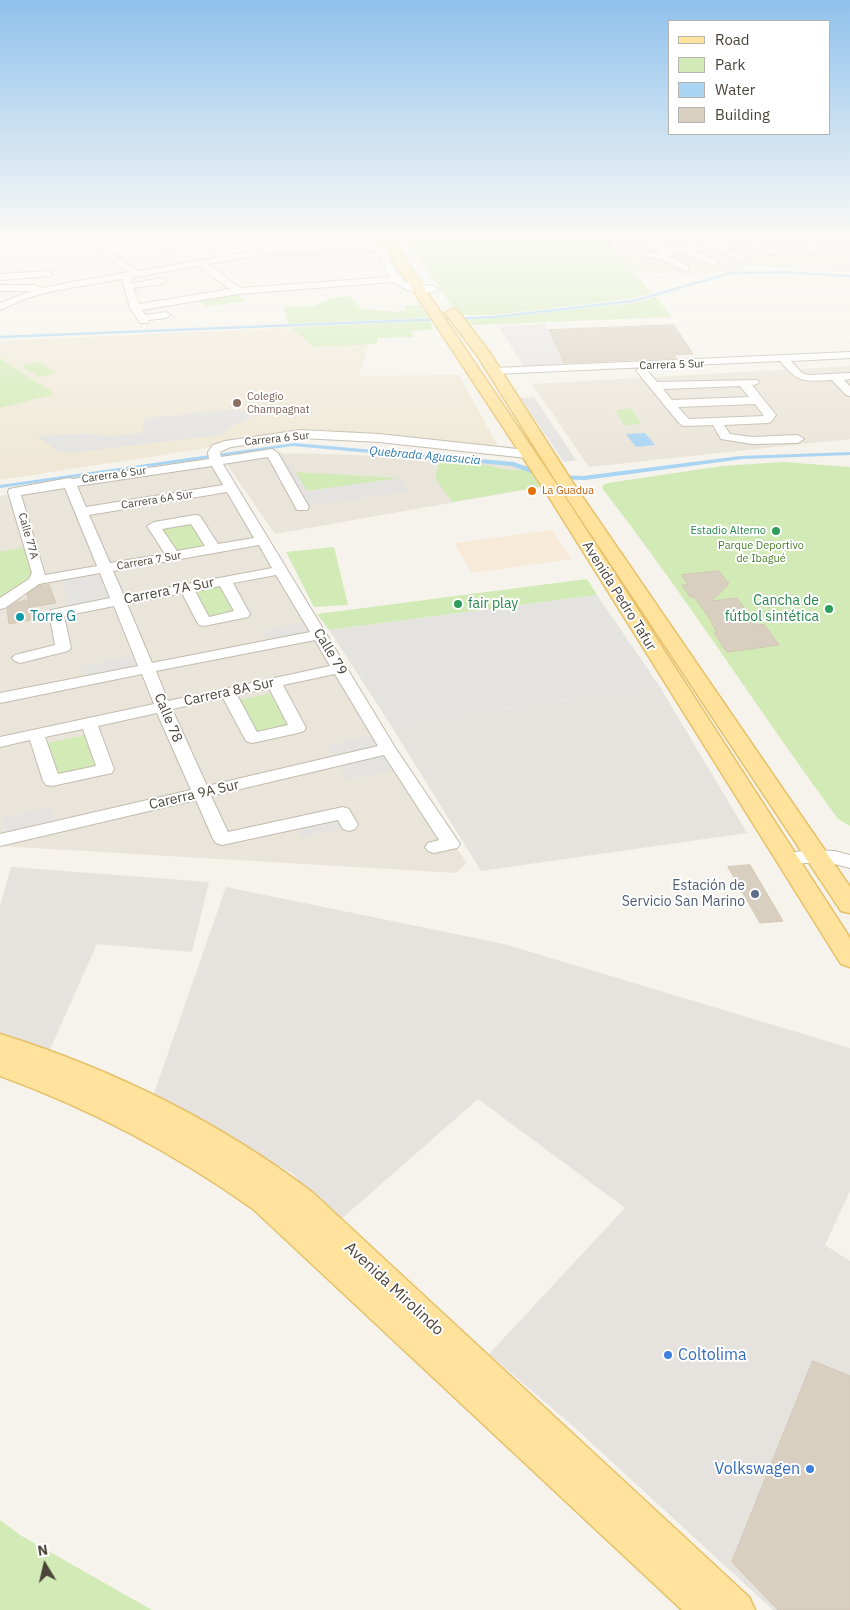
<!DOCTYPE html>
<html>
<head>
<meta charset="utf-8">
<style>
  body { margin:0 }
  #map { position:relative; width:850px; height:1610px; overflow:hidden; background:#f6f3ec; font-family:"IBM Plex Sans",sans-serif }
  canvas { display:block }
  .legend { position:absolute; left:668px; top:20px; width:162px; height:115px; box-sizing:border-box; background:#fff; border:1px solid #b7b4b0; margin:0; padding:6px 9px; list-style:none; font-size:15px; color:#4b4439 }
  .legend li { display:flex; align-items:center; gap:10px; height:25px }
  .legend b { width:25px; border:1px solid #b7b4b0 }
  .north { position:absolute; left:20px; top:1540px; width:50px; height:50px; -webkit-text-stroke:4px #fff; paint-order:stroke; rotate:351deg; font-size:14px; font-weight:700; line-height:20px; text-align:center; color:#4b4439 }
  .north::after { content:''; display:block; margin:auto; width:18px; height:22px; background:#4b4439; clip-path:polygon(50% 0,100% 100%,50% 72%,0 100%) }
</style>
</head>
<body>
<div id="map">
<canvas width="850" height="1610"></canvas>
<ul class="legend">
<li><b style="height:6px;background:#ffe39c"></b>Road</li>
<li><b style="height:14px;background:#d2eab5"></b>Park</li>
<li><b style="height:14px;background:#a9d4f2"></b>Water</li>
<li><b style="height:14px;background:#d8cfc1"></b>Building</li>
</ul>
<div class="north">N</div>
</div>
<script>
const context = document.querySelector('canvas').getContext('2d');
context.lineJoin = 'round';
function paint(path, color) {
  context.fillStyle = color;
  context.fill(path, 'evenodd');
}
function trace(path, color, width, dash) {
  context.strokeStyle = color;
  context.lineWidth = width;
  context.lineCap = dash ? 'butt' : 'round';
  context.setLineDash(dash || []);
  context.stroke(path);
}
function write(font, color, halo, rows, align = 'center') {
  context.font = font + ' "IBM Plex Sans",sans-serif';
  context.lineWidth = 4;
  context.setLineDash([]);
  context.textBaseline = 'middle';
  context.strokeStyle = halo;
  context.fillStyle = color;
  for (const [text, x, y, turn = 0] of rows) {
    context.save();
    context.translate(x, y);
    context.rotate((+turn || 0) * Math.PI / 180);
    context.textAlign = isNaN(turn) ? turn : align;
    if (halo) context.strokeText(text, 0, 0);
    context.fillText(text, 0, 0);
    context.restore();
  }
}
const residential = new Path2D(`
  M614 237H850V270L755 266 692 276 629 270Z
  M850 366V439L589 467 532 384Z
  M264 453 332 454 515 463 528 466 540 487 275 534 223 459Z
  M215 461 388 749 467 863 456 873 0 846V496Z`);
const commercial = new Path2D(`
  M552 530 572 559 472 573 454 543Z`);
const industrial = new Path2D(`
  M660 687 747 833 481 871 390 724Z
  M11 867 209 882 192 952 97 944 47 1056 0 1037V906Z
  M226 887 504 944 850 1048V1191L825 1245 850 1261V1610H773L574 1427 489 1354 625 1208 478 1099 338 1222 293 1174 153 1096Z`);
const education = new Path2D(`
  M375 324 359 376 459 375 498 446 312 429 189 451 0 480V341Z`);
const green = new Path2D(`
  M405 237H606L651 293 633 298 494 315H458Z
  M237 294 245 301 206 307 199 300Z
  M350 296 362 309 397 312 406 310 405 306 420 305 428 318 288 324 284 307 314 306 331 298Z
  M656 297 672 317 474 325 466 324 463 320 498 318 634 303Z
  M430 321 433 330 411 331 414 337 378 338 377 344 313 347 290 327Z
  M0 358 55 394 0 408Z
  M39 362 57 373 39 377 21 366Z
  M631 408 641 424 624 425 615 410Z
  M440 461 472 462 508 470H531L540 487 452 502 435 478Z
  M784 462 850 467V826L838 819C758 710 685 595 602 488L604 484 608 483 722 466Z
  M295 472 400 478 307 491Z
  M194 520 211 547 176 554 158 526Z
  M28 547 34 575 0 601V552Z
  M334 547 348 605 314 607 286 552Z
  M587 579 597 595 329 630 317 614Z
  M224 585 241 613 206 620 190 591Z
  M278 692 298 728 252 738 233 701Z
  M93 733 106 769 52 781 40 745Z
  M0 1520 20 1535 152 1610H0Z`);
const parking = new Path2D(`
  M545 324 564 364 523 366 499 327Z
  M534 397 576 460 564 462 520 398Z
  M228 410H245L257 414 229 428 221 435 71 453 59 452 37 436 84 433 107 436 142 433 145 418Z
  M290 464 307 491 400 478 409 491 305 507 282 465Z
  M104 571 115 598 70 606 61 579Z
  M597 595 660 687 390 724 329 630Z
  M303 622 310 633 268 641 262 631Z
  M131 656 138 671 86 681 80 667Z
  M379 734 400 768 347 780 327 746Z
  M51 807 56 824 5 836 3 818Z
  M342 816 348 827 301 838 296 826Z`);
const water = new Path2D(`
  M645 433 655 445 636 447 626 434Z
  M294 443 514 462 549 475 583 476 740 456 850 452V455L743 459 585 480 548 479 512 466 293 446 0 488V485Z`);
const stream = new Path2D(`
  M0 337 495 317 633 301 731 273 783 272 850 276`);
const building = new Path2D(`
  M674 325 693 354 674 355 676 358 564 363 549 330Z
  M719 571 729 584 712 601 737 598 757 625 764 624 779 645 727 652 714 633H717L710 619 694 597H690L682 585H688L682 575Z
  M49 585 56 603 30 607 27 594 39 586Z
  M27 600 34 619 9 624 7 609 15 603Z
  M750 865 783 921 760 923 728 867Z
  M813 1361 850 1376V1610H778L732 1562Z`);
const minor = new Path2D(`
  M148 237H158L174 251 169 254 166 253Z
  M197 237H206L229 255 263 250 249 237H258L273 248 378 245 385 248C391 258 393 271 402 279 413 289 429 281 439 289 428 297 403 291 394 282L238 294 142 310 145 315 166 312 171 315 166 318 149 320 148 323H140L130 308 122 279 53 291 27 298 0 310V303L31 291H0V285H36L41 288 128 272 95 247 93 245 98 242 138 271 220 257ZM376 251 390 277 240 288 208 264 271 254ZM198 266 230 289 139 304 133 288 162 284 167 281 162 278 132 283 131 278Z
  M303 237H318L313 240Z
  M636 237H647L672 249 743 237H761L755 240 780 252 778 254H772L744 242 723 246 743 256 745 258 740 261 712 248 695 251 717 261 719 263 714 266 684 252 667 255 688 266V270L685 271 656 257 644 258V254L661 251Z
  M797 237H807L818 250 816 252H810Z
  M48 271 53 274 51 276 0 280V274Z
  M850 352V358L791 361 802 373 808 375 850 373V379L844 380 850 386V396L846 395 832 380C804 381 799 384 780 361L495 374 489 371 495 368Z
  M642 368 646 369 657 382 757 380 759 382 757 384 752 385 776 415 772 421 768 423 724 425 730 434 752 437 798 435 804 439 798 443 752 444 721 439 713 425 683 426 679 423 638 373 636 371 638 369ZM740 386 749 397 672 400 663 389ZM755 404 764 416 689 419 678 407Z
  M301 430 379 434 527 450 533 454 527 458 379 442 301 438 231 447 220 452 221 457 272 449 278 453 309 507 307 510H297L268 457 223 464 396 749 460 844 457 848 434 853 428 851 425 847 428 843 439 840 384 755 211 796 228 832 343 807 349 809 358 825 355 829 349 831 343 829 338 820 222 845 216 843 213 839 196 800 0 846V834L191 790 157 713 98 726 114 769 112 773 52 786 46 785 43 781 30 740 0 747V737L154 704 142 674 0 703V693L138 666 114 606 64 616 71 648 68 651 20 663 15 661 12 658 15 655 55 645 49 613 51 610 110 598 100 573 39 584 5 608 0 609V598L29 579 32 573 8 492 9 489 69 478 73 479 209 459 208 452 213 445 225 441ZM212 466 223 485 86 507 77 486ZM65 488 97 566 45 575 21 495ZM227 492 254 538 218 544 200 516 195 515 154 522 147 526 165 554 110 563 89 515ZM191 524 205 546 177 551 162 529ZM259 545 272 568 124 596 113 571ZM276 575 310 632 152 663 127 604 182 593 197 622 199 625 204 626 248 617 250 614 233 583ZM220 586 234 611 209 617 195 591ZM315 640 330 666 168 701 156 671ZM335 674 378 746 207 786 172 709 223 698 246 741 252 743 298 733 304 731 306 728 283 685ZM269 688 288 725 257 732 237 695ZM83 729 96 766 58 774 45 737Z
  M811 850 835 851 850 855V868L827 862 786 864 780 862 777 858 780 854Z`);
const major = new Path2D(`
  M378 237H390L565 497 850 938V967L841 964 549 497Z
  M452 309 457 310 490 353 573 483 850 887V913L841 911 557 483 477 355 445 313Z
  M0 1034C112 1069 218 1121 312 1192L749 1597 755 1610H682L253 1209C174 1153 91 1109 0 1076Z`);
const markers = [
  [237,403,5,"#8d6e63"],
  [532,491,5,"#e8710a"],
  [776,531,5,"#2e9e5b"],
  [458,604,5,"#2e9e5b"],
  [829,609,5,"#2e9e5b"],
  [20,617,5,"#0f9aa8"],
  [755,894,5,"#5c6f8a"],
  [668,1355,5,"#3f7fe0"],
  [810,1469,5,"#3f7fe0"]
];
const farStreetnames = [
  ["Carrera 5 Sur",672,365,-2],
  ["Carrera 6 Sur",277,439,-6],
  ["Carerra 6 Sur",114,475,-8],
  ["Carrera 6A Sur",157,500,-9],
  ["Calle 77A",28,536,74],
  ["Carrera 7 Sur",149,561,-10]
];
const farEducationnames = [
  ["Colegio",247,397],
  ["Champagnat",247,410]
];
const farFoodnames = [
  ["La Guadua",542,491]
];
const farLeisurenames = [
  ["Estadio Alterno",766,531]
];
const farParknames = [
  ["Parque Deportivo",761,546],
  ["de Ibagué",761,559]
];
const farWaternames = [
  ["Quebrada Aguasucia",425,456,5]
];
const streetNames = [
  ["Carrera 7A Sur",169,591,-11],
  ["Avenida Pedro Tafur",619,596,58],
  ["Calle 79",330,652,59],
  ["Carrera 8A Sur",229,692,-12],
  ["Calle 78",168,718,67],
  ["Carerra 9A Sur",194,795,-13]
];
const leisureNames = [
  ["Cancha de",819,601],
  ["fútbol sintética",819,617],
  ["fair play",468,604,"left"]
];
const cultureNames = [
  ["Torre G",30,617]
];
const serviceNames = [
  ["Estación de",745,886],
  ["Servicio San Marino",745,902]
];
const nearStreetnames = [
  ["Avenida Mirolindo",394,1289,43]
];
const nearShopnames = [
  ["Coltolima",678,1355],
  ["Volkswagen",800,1469,"right"]
];
paint(residential, '#eae5da');
paint(commercial, '#f7ead8');
paint(industrial, '#e6e2dd');
paint(education, '#efe8d6');
paint(green, '#d2eab5');
paint(parking, '#e5e3e0');
paint(water, '#a9d4f2');
trace(stream, '#a9d4f2', 2.5);
paint(building, '#d8cfc1');
trace(building, '#d3c7b4', 1);
trace(minor, '#c2bbae', 2);
trace(major, '#e6c16a', 3);
paint(minor, '#fff');
paint(major, '#ffe39c');
const sky = context.createLinearGradient(0, 0, 0, 462);
sky.addColorStop(0, '#8fc1ec');
sky.addColorStop(0.51, '#fbfaf6');
sky.addColorStop(1, '#fbfaf600');
context.fillStyle = sky;
context.fillRect(0, 0, 850, 462);
for (const [x, y, r, color] of markers) {
  const dot = new Path2D();
  dot.arc(x, y, r, 0, 2 * Math.PI);
  context.fillStyle = color;
  context.fill(dot);
  trace(dot, '#fff', 2);
}
write('11px', '#4b4439', '#fff', farStreetnames);
write('11px', '#785e54', '#fff', farEducationnames, 'left');
write('11px', '#c56008', '#fff', farFoodnames, 'left');
write('11px', '#27864d', '#fff', farLeisurenames, 'right');
write('11px', '#4a7f2a', '#fff', farParknames);
write('italic 12px', '#2e7ab2', '#fff', farWaternames);
write('14px', '#4b4439', '#fff', streetNames);
write('14px', '#27864d', '#fff', leisureNames, 'right');
write('14px', '#0d838f', '#fff', cultureNames, 'left');
write('14px', '#4e5e75', '#fff', serviceNames, 'right');
write('16px', '#4b4439', '#fff', nearStreetnames);
write('16px', '#366cbe', '#fff', nearShopnames, 'left');
</script>
</body>
</html>
